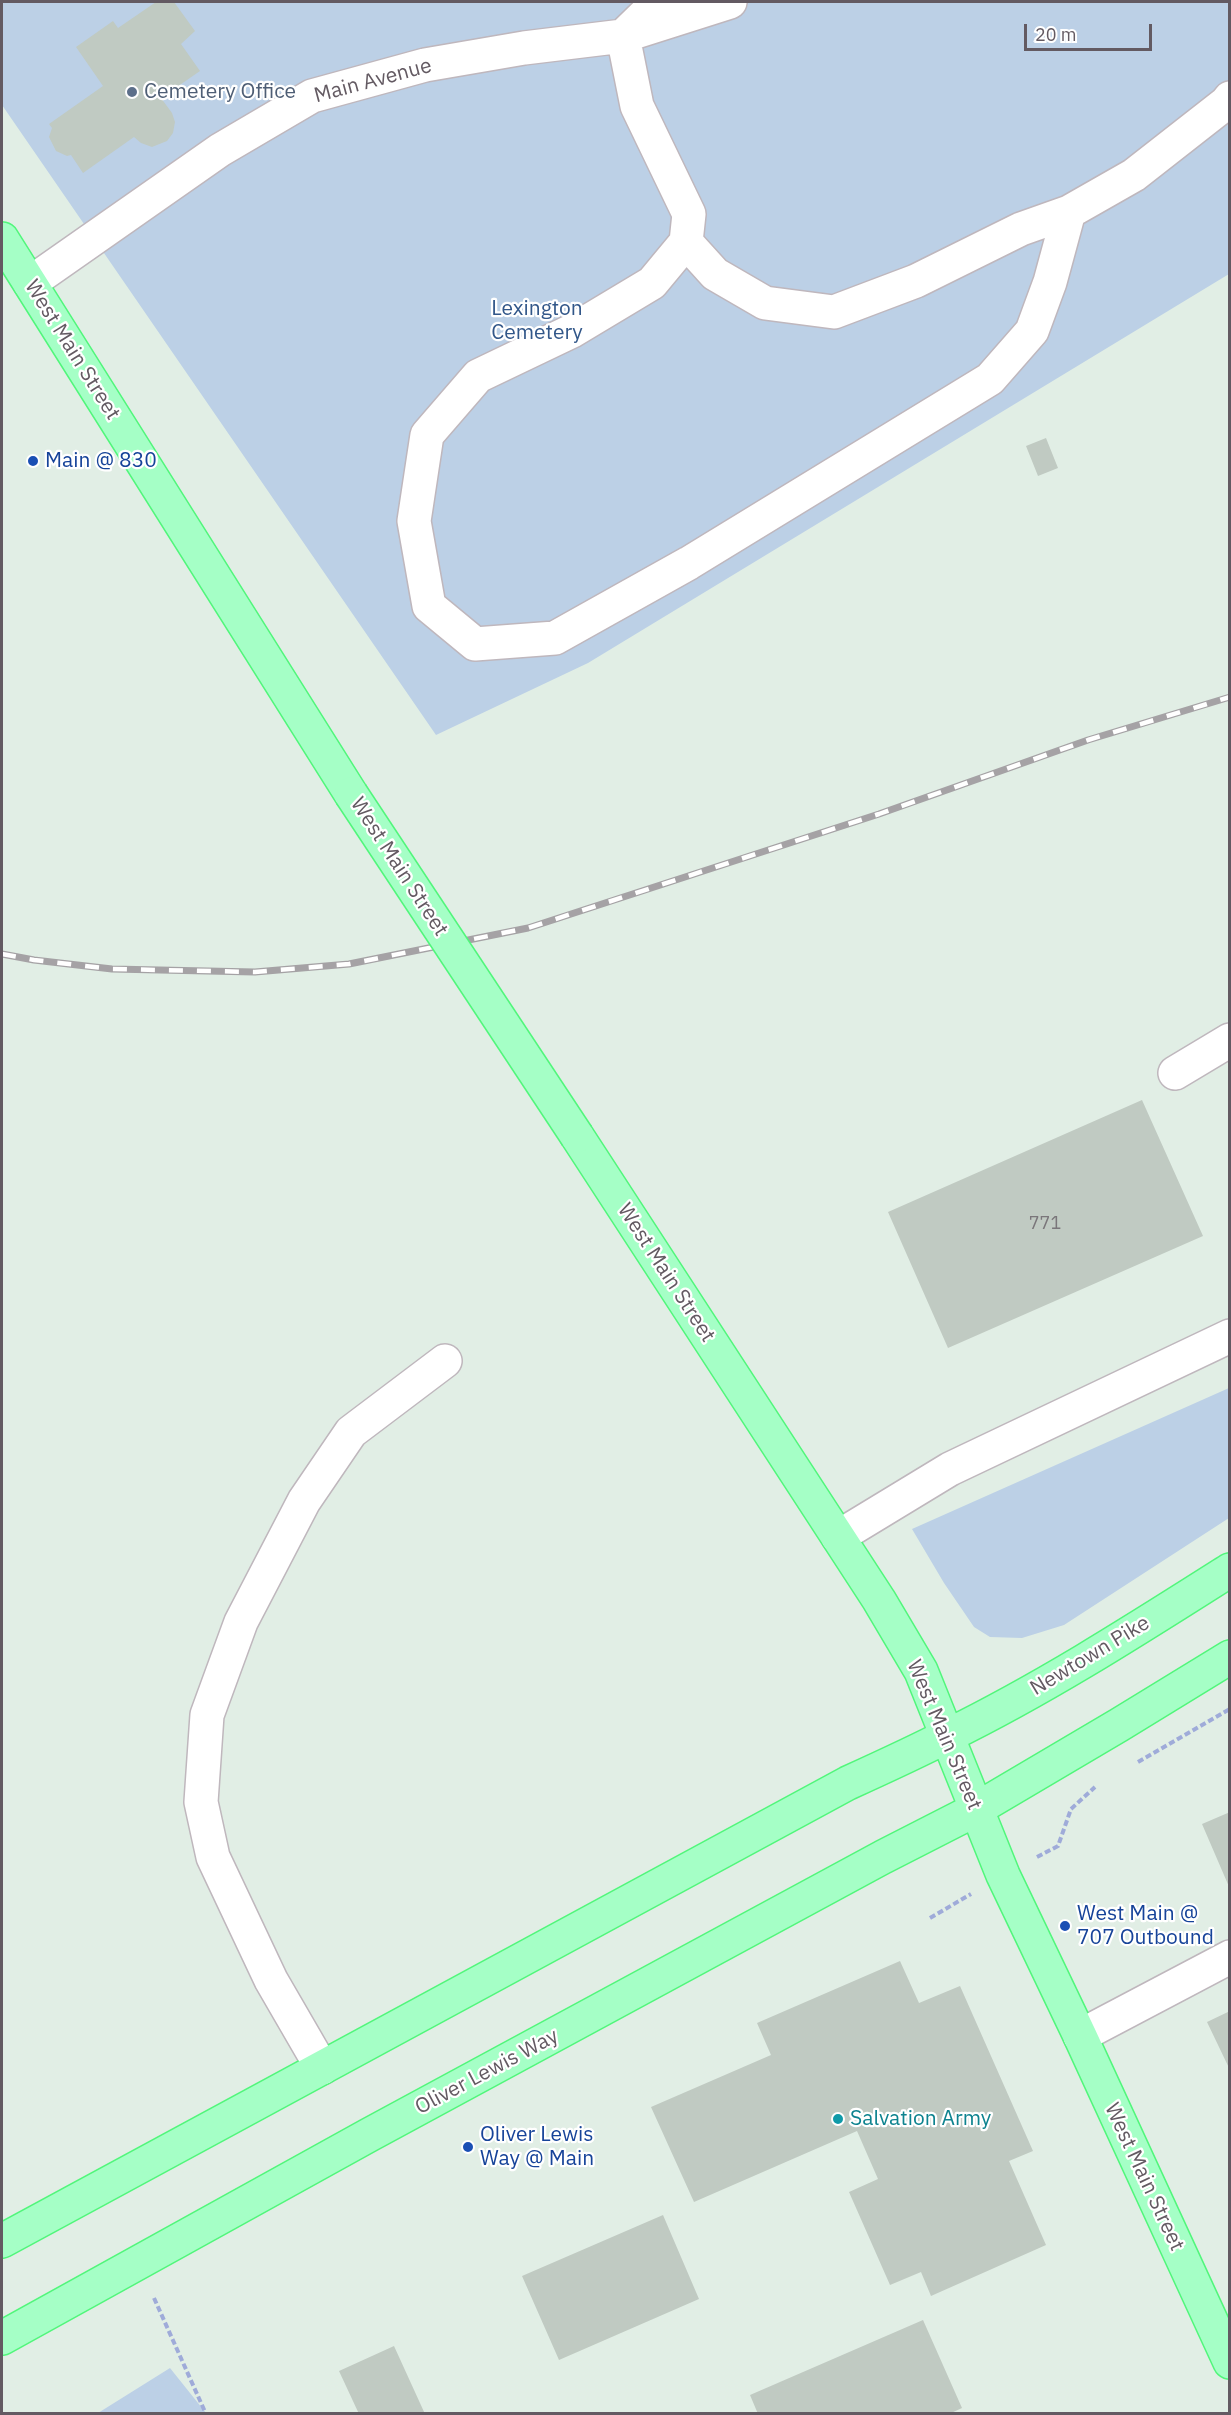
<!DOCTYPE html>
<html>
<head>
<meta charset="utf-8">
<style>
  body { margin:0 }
  #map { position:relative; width:1231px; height:2415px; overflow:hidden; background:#e1eee5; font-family:"IBM Plex Sans",sans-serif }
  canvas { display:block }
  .frame { position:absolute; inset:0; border:3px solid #635a62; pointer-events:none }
  .scale { position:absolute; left:1024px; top:24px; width:128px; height:27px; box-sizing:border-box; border:3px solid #635a62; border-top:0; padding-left:8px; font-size:18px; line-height:21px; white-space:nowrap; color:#635a62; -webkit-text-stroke:4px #fff; paint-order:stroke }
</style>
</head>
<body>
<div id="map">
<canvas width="1231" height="2415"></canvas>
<div class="frame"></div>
<div class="scale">20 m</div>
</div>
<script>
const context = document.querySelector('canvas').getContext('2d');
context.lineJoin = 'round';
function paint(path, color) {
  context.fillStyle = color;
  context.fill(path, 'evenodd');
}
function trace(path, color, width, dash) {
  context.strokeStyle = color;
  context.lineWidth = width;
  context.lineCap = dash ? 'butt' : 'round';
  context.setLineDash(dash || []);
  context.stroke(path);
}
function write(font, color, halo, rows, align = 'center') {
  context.font = font + ' "IBM Plex Sans",sans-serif';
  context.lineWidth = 4.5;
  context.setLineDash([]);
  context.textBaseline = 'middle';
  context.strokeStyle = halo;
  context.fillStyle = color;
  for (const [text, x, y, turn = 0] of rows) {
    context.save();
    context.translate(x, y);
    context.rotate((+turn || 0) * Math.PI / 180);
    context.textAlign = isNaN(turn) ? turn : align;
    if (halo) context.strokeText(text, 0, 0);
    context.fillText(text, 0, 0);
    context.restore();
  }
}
const green = new Path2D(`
  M2 2H1229V274L588 663 436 735 2 105Z
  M1229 1388V1518L1064 1625 1022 1638 990 1637 974 1627 944 1583 912 1529Z
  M170 2368 206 2413H98Z`);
const building = new Path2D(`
  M156 2H174L195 31 181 44 200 71 161 98 172 113 175 122 173 133 167 141 152 147 141 143 134 137 83 173 71 155 67 156 56 151 49 137 52 128 49 124 103 86 76 47 113 21 118 28Z
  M1046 438 1058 468 1038 476 1026 446Z
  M1142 1100 1203 1236 948 1348 888 1212Z
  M1230 1812V1889L1202 1824Z
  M900 1961 919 2003 960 1986 1033 2151 1009 2161 1046 2245 931 2296 921 2272 890 2285 849 2192 878 2179 857 2131 694 2202 651 2107 771 2055 757 2023Z
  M1230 2011V2070L1207 2022Z
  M663 2215 699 2299 559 2360 522 2276Z
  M923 2320 962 2408 949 2414H758L750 2395Z
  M394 2346 425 2414H359L339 2371Z`);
const path = new Path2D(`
  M1138 1762 1230 1709
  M1037 1857 1058 1846 1071 1809 1095 1787
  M930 1918 971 1894
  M154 2298 206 2414`);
const minor = new Path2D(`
  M658 2 623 36 637 106 689 214 686 242 652 283 572 331 478 376 427 435 414 521 429 606 475 644 555 638 689 563 990 379 1032 331 1050 282 1069 212 1134 175 1226 103 1230 98
  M686 242 715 274 765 303 834 312 916 281 1021 229 1069 212
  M30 283 220 150 312 96 425 65 524 48 623 36 730 2
  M1175 1073 1230 1040
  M838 1537 950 1469 1230 1336
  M1080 2036 1230 1957
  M322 2068 271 1980 213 1857 201 1802 207 1715 241 1622 304 1501 351 1432 445 1361`);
const major = new Path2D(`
  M2 239 351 794
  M577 1136 879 1600 921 1671 1003 1875 1080 2036 1230 2362
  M2 2241 848 1783C881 1768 914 1753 947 1736 1045 1688 1137 1629 1230 1570
  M2 2338 369 2135 883 1857 975 1810 1119 1725 1230 1657`);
const rail = new Path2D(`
  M2 954 34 960 112 969 255 972 349 964 528 928 879 814 1088 740 1230 697`);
const majorBridge = new Path2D(`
  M351 794 577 1136`);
const markers = [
  [132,92,6,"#5c6f8a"],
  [33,461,6,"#1a4fb4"],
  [1065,1926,6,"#1a4fb4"],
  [838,2119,6,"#0f9aa8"],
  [468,2147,6,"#1a4fb4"]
];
const numberNames = [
  ["771",1045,1224]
];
const streetNames = [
  ["Main Avenue",373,81,-15],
  ["West Main Street",72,350,58],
  ["West Main Street",399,867,57],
  ["West Main Street",666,1273,57],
  ["Newtown Pike",1090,1656,-31],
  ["West Main Street",944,1735,67],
  ["Oliver Lewis Way",487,2072,-28],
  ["West Main Street",1144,2177,65]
];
const serviceNames = [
  ["Cemetery Office",144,92]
];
const parkNames = [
  ["Lexington",537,309],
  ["Cemetery",537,333]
];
const transitNames = [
  ["Main @ 830",45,461],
  ["West Main @",1077,1914],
  ["707 Outbound",1077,1938],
  ["Oliver Lewis",480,2135],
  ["Way @ Main",480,2159]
];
const cultureNames = [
  ["Salvation Army",850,2119]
];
paint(green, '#bcd0e6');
paint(building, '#c0cac2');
trace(minor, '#bfb7bd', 36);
trace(major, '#51f67b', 36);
trace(path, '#9fabd9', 4, [6, 3]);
trace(minor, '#fff', 33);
trace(major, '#a5ffc6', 33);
trace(rail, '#a5a2a5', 7);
trace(rail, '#fff', 4.5, [14]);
trace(majorBridge, '#51f67b', 36, []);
trace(majorBridge, '#a5ffc6', 33);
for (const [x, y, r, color] of markers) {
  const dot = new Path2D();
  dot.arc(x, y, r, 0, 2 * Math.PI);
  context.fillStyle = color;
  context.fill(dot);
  trace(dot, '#fff', 2);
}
write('18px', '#7a767a', null, numberNames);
write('21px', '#635a62', '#fff', streetNames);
write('21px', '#4e5e75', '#fff', serviceNames, 'left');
write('21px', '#325789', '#fff', parkNames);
write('21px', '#164399', '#fff', transitNames, 'left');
write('21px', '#0d838f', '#fff', cultureNames, 'left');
</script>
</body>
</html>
